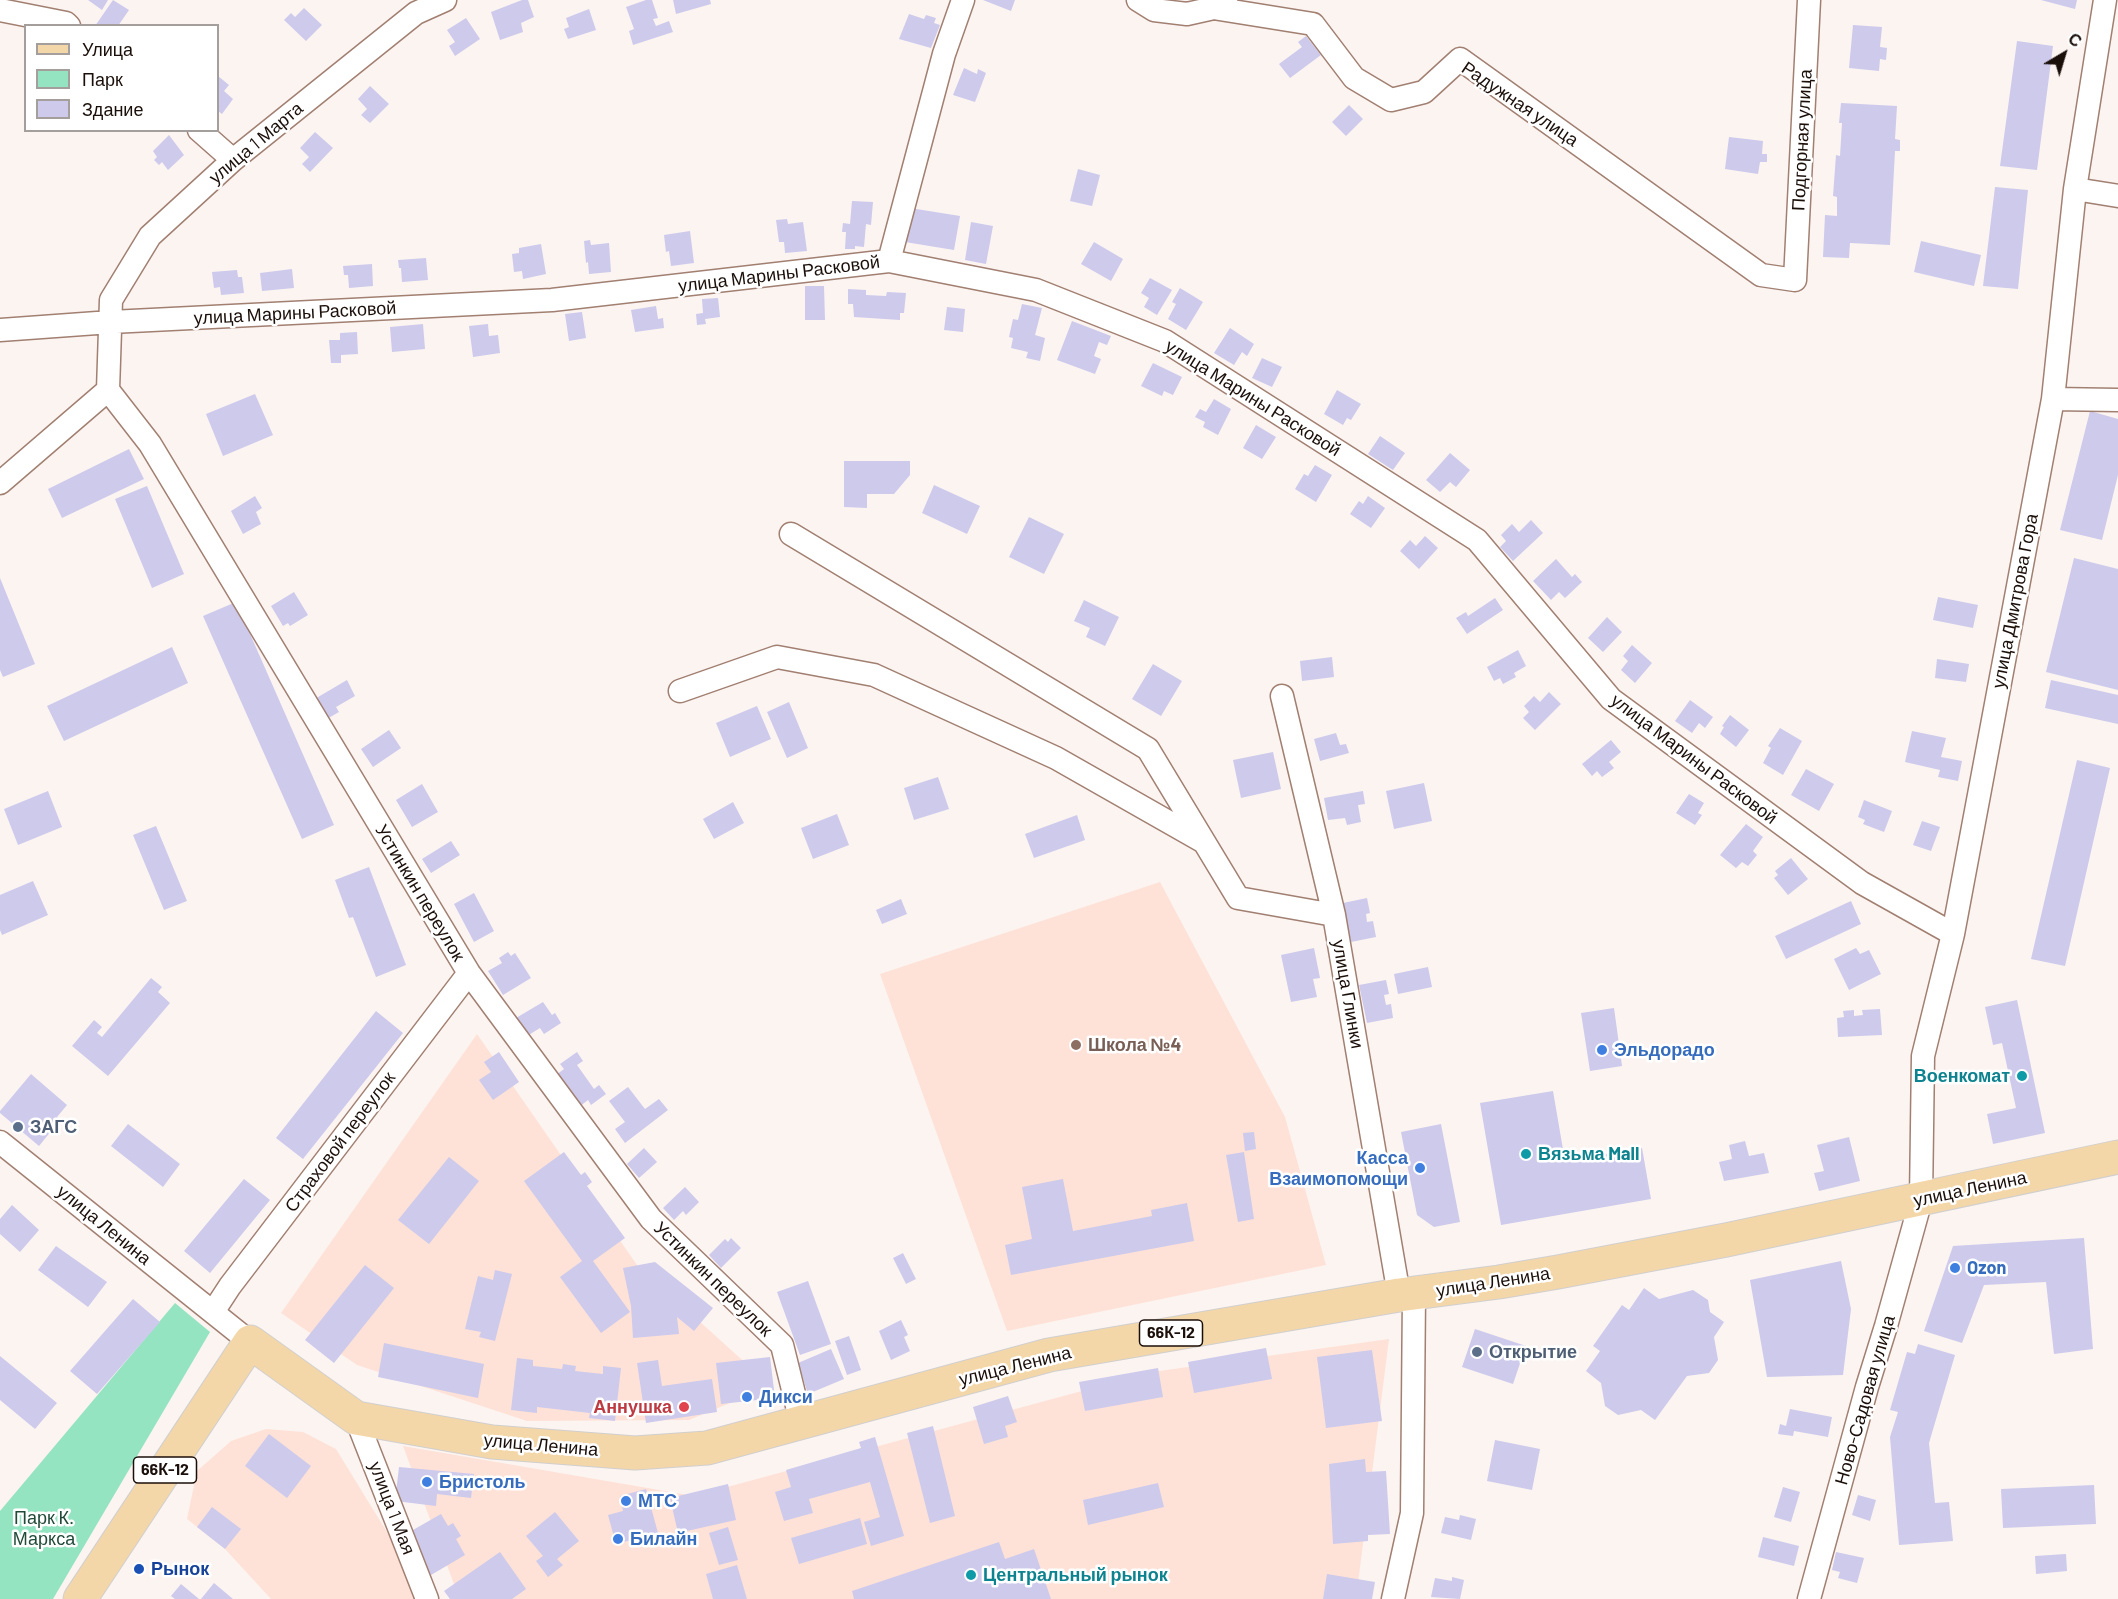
<!DOCTYPE html>
<html>
<head>
<meta charset="utf-8">
<style>
  body { margin:0 }
  #map { position:relative; width:2118px; height:1599px; overflow:hidden; background:#fcf4f1; font-family:Barlow,sans-serif }
  canvas { display:block }
  .legend { position:absolute; left:24px; top:24px; width:195px; height:108px; box-sizing:border-box; background:#fff; border:2px solid #a49f9d; margin:0; padding:8px 10px; list-style:none; font-size:18px; color:#1b0f0a }
  .legend li { display:flex; align-items:center; gap:12px; height:30px }
  .legend b { width:30px; border:2px solid #a49f9d }
  .north { position:absolute; left:2034px; top:24px; width:60px; height:60px; -webkit-text-stroke:4px #fff; paint-order:stroke; rotate:38deg; font-size:16px; font-weight:700; line-height:24px; text-align:center; color:#1b0f0a }
  .north::after { content:''; display:block; margin:auto; width:21px; height:27px; background:#1b0f0a; clip-path:polygon(50% 0,100% 100%,50% 72%,0 100%) }
</style>
</head>
<body>
<div id="map">
<canvas width="2118" height="1599"></canvas>
<ul class="legend">
<li><b style="height:8px;background:#f4d7a9"></b>Улица</li>
<li><b style="height:16px;background:#94e3c1"></b>Парк</li>
<li><b style="height:16px;background:#cdcaec"></b>Здание</li>
</ul>
<div class="north">С</div>
</div>
<script>
const context = document.querySelector('canvas').getContext('2d');
context.lineJoin = 'round';
function paint(path, color) {
  context.fillStyle = color;
  context.fill(path, 'evenodd');
}
function trace(path, color, width, dash) {
  context.strokeStyle = color;
  context.lineWidth = width;
  context.lineCap = dash ? 'butt' : 'round';
  context.setLineDash(dash || []);
  context.stroke(path);
}
function write(font, color, halo, rows, align = 'center') {
  context.font = font + ' Barlow,sans-serif';
  context.lineWidth = 5;
  context.setLineDash([]);
  context.textBaseline = 'middle';
  context.strokeStyle = halo;
  context.fillStyle = color;
  for (const [text, x, y, turn = 0] of rows) {
    context.save();
    context.translate(x, y);
    context.rotate((+turn || 0) * Math.PI / 180);
    context.textAlign = isNaN(turn) ? turn : align;
    if (halo) context.strokeText(text, 0, 0);
    context.fillText(text, 0, 0);
    context.restore();
  }
}
const built = new Path2D(`
  M1160 882 1285 1117 1326 1265 1007 1331 880 974Z
  M477 1034 637 1265 771 1386 689 1420 527 1421 357 1365 281 1313Z
  M1389 1339 1356 1599H466L455 1587 403 1446 694 1496 1152 1372Z
  M266 1429 303 1432 336 1449 428 1599H271L225 1549 187 1519 197 1471 231 1441Z`);
const green = new Path2D(`
  M175 1303 210 1332 53 1599H0V1511Z`);
const building = new Path2D(`
  M88 0H108L102 10Z
  M113 0 129 10 118 26H95Z
  M522 0H528L534 17 521 23 523 32 500 40 491 12Z
  M646 0H652L658 18 653 19 656 26 669 21 673 32 633 45 629 31 634 29 626 7Z
  M673 0H710L711 4 676 14Z
  M983 0H1015L1011 11Z
  M2041 0H2077L2075 9Z
  M304 8 322 25 306 41 284 20 291 13 295 17Z
  M589 9 596 30 568 39 564 29 569 27 566 18Z
  M909 14 924 19 926 15 936 18 934 23 940 25 931 48 899 39Z
  M466 18 480 39 455 56 449 46 455 42 447 30Z
  M1853 25 1882 27 1880 47 1887 48 1886 60 1880 59 1879 71 1849 68Z
  M1306 36 1321 55 1290 78 1279 64 1302 47 1298 42Z
  M2017 41 2053 46 2037 170 2000 166Z
  M964 68 977 74 978 69 986 73 975 102 953 95Z
  M218 76 229 85 224 91 233 99 222 114 218 111Z
  M370 86 389 104 370 123 361 115 367 109 358 99Z
  M1841 103 1897 106 1895 139 1900 140V151H1895L1890 245 1850 243 1849 258 1823 257 1825 215 1837 216V197L1833 196 1836 155 1840 156 1842 123H1839Z
  M1349 105 1363 119 1346 136 1332 122Z
  M315 132 333 148 310 172 302 164 309 157 300 148Z
  M169 135 184 155 168 170 162 162 159 165 154 160 157 157 153 151Z
  M1729 137 1763 141 1762 154H1767V162H1760L1758 174 1725 169Z
  M1078 169 1100 175 1092 206 1070 201Z
  M1995 187 2028 190 2018 289 1983 286Z
  M852 201 873 202 871 225 866 224 864 247 855 246V249H845L846 232H842L843 223 850 224Z
  M910 208 960 216 954 250 905 242Z
  M787 219 788 224 803 222 807 251 785 253 784 242H779L776 220Z
  M971 222 993 226 986 264 965 260Z
  M690 231 694 263 671 266 669 251 666 252 664 235Z
  M590 240 591 245 609 243 611 272 589 274 588 262 586 263 584 241Z
  M1921 241 1981 255 1974 286 1914 272Z
  M1094 242 1123 259 1111 281 1081 264Z
  M541 244 546 274 523 279 522 271 514 272 512 254 519 253V248Z
  M426 258 428 280 402 282 401 268H399L398 260Z
  M372 264 373 286 349 288 348 275H344L343 266Z
  M292 269 294 288 262 291 260 273Z
  M237 270 238 277H242L244 293 221 295 220 287 214 288 212 272Z
  M1150 278 1172 290 1157 315 1144 307 1149 298 1141 293Z
  M805 286H824L825 320H805Z
  M1180 288 1203 302 1186 330 1168 319 1176 304 1172 302Z
  M848 289 866 290V295L886 296 887 292 906 293 904 313H900V320L854 317 853 304H848Z
  M718 298 720 317 705 319 706 324 697 325 696 314 703 313 702 299Z
  M1022 304 1042 308 1035 335 1045 338 1040 361 1026 358 1028 352 1011 348 1013 338 1009 337 1013 319 1018 320Z
  M656 306 658 319 663 318 664 328 635 332 631 310Z
  M947 307 965 309 963 332 944 330Z
  M582 312 586 338 569 341 565 314Z
  M1072 321 1111 336 1107 345 1099 342 1094 356 1101 359 1095 374 1057 360Z
  M423 324 425 349 392 352 390 327Z
  M488 324 489 336 498 335 500 353 473 357 469 326Z
  M1230 328 1254 344 1247 356 1242 352 1234 365 1214 353Z
  M357 332 358 354 341 355V363H331L329 340H340V333Z
  M1262 358 1282 367 1272 387 1252 378Z
  M1153 363 1182 377 1173 395 1164 391 1162 396 1141 386Z
  M1337 390 1361 404 1351 420 1347 418 1343 425 1324 414Z
  M255 394 273 435 223 456 206 414Z
  M1214 399 1231 409 1218 435 1203 427 1205 422 1195 417 1200 409 1206 412Z
  M2090 411 2118 419V475L2102 540 2060 530Z
  M1256 425 1276 437 1262 459 1243 448Z
  M1380 436 1405 453 1393 470 1368 454Z
  M129 449 144 479 62 518 48 489Z
  M1450 453 1470 470 1456 487 1450 482 1440 492 1426 480Z
  M844 461H910V475L894 494H867V508L844 507Z
  M1315 465 1332 475 1316 502 1295 489 1304 474 1308 476Z
  M934 485 980 506 967 534 922 513Z
  M147 486 184 574 152 588 115 499Z
  M255 496 262 508 256 512 261 524 243 534 231 511Z
  M1368 496 1385 508 1371 528 1350 514 1359 501 1363 504Z
  M1029 517 1064 534 1044 574 1009 557Z
  M1531 520 1543 533 1513 561 1500 547 1506 541 1501 535 1512 524 1519 532Z
  M1425 536 1438 548 1419 569 1400 551 1410 540 1416 546Z
  M2074 558 2118 569V690L2046 672Z
  M1556 559 1572 577 1575 574 1582 582 1565 598 1559 592 1551 600 1533 581Z
  M0 578 35 664 3 677 0 670Z
  M294 592 308 615 290 626 288 623 283 626 271 606Z
  M1938 597 1978 605 1973 628 1933 620Z
  M1495 598 1503 610 1467 634 1456 618 1466 612 1468 616Z
  M1084 600 1119 617 1105 646 1086 637 1090 628 1074 621Z
  M236 602 334 825 302 839 203 616Z
  M1607 617 1622 632 1603 652 1588 638Z
  M1632 645 1652 663 1635 683 1621 670 1628 661 1623 656Z
  M172 647 188 683 64 741 47 706Z
  M1518 650 1526 666 1514 673 1516 677 1503 684 1500 678 1494 681 1487 667Z
  M1332 657 1334 677 1302 681 1300 661Z
  M1937 659 1969 664 1966 682 1935 678Z
  M1153 664 1182 681 1161 716 1132 699Z
  M347 680 355 696 336 707 339 712 325 720 313 700Z
  M2051 680 2118 695V724L2045 708Z
  M1549 692 1561 704 1535 730 1523 718 1529 712 1524 706 1534 696 1540 702Z
  M1690 700 1713 717 1705 728 1699 723 1692 733 1675 721Z
  M789 702 808 748 787 758 767 712Z
  M757 706 771 739 730 757 716 723Z
  M1730 715 1749 730 1736 747 1720 734 1724 727 1722 726Z
  M1780 728 1802 741 1783 775 1763 763 1771 748 1768 746Z
  M389 730 401 748 373 767 361 749Z
  M1912 731 1946 738 1941 757 1962 761 1958 781 1938 777 1940 770 1905 762Z
  M1336 733 1340 745 1346 744 1349 753 1320 761 1314 739Z
  M1611 740 1621 752 1609 762 1614 768 1602 777 1597 771 1592 776 1582 764Z
  M1273 752 1281 789 1241 798 1233 760Z
  M2077 760 2110 768 2065 966 2031 959Z
  M1806 769 1834 784 1819 811 1791 795Z
  M938 777 949 809 914 820 904 788Z
  M1424 783 1432 821 1394 829 1386 791Z
  M422 784 438 812 412 827 396 800Z
  M48 791 62 827 18 845 4 809Z
  M1363 791 1365 804 1358 805 1361 822 1347 825 1345 818 1328 820 1324 798Z
  M1689 794 1704 803 1698 813 1702 815 1695 825 1676 813Z
  M1864 800 1892 811 1884 832 1863 824 1865 820 1858 817Z
  M733 802 744 823 714 839 703 819Z
  M837 814 849 845 813 859 801 828Z
  M1077 815 1085 840 1034 858 1025 834Z
  M1922 821 1940 827 1931 851 1913 845Z
  M1746 824 1763 837 1753 851 1757 855 1748 866 1742 862 1736 868 1720 855Z
  M156 826 187 901 164 910 133 835Z
  M451 841 460 855 431 873 422 859Z
  M1791 858 1808 879 1788 895 1774 878 1778 875 1775 871Z
  M369 867 406 965 376 977 353 917 349 918 335 880Z
  M33 881 48 915 2 935 0 930V895Z
  M474 893 494 931 474 942 454 904Z
  M1367 898 1370 913 1366 914 1367 922 1373 921 1376 937 1351 942 1343 903Z
  M901 899 907 914 882 924 876 910Z
  M1851 901 1861 924 1786 959 1775 936Z
  M1314 948 1320 978 1313 979 1317 997 1291 1002 1281 955Z
  M1856 948 1860 954 1869 950 1881 974 1849 990 1834 959Z
  M508 952 511 956 515 953 531 978 503 995 488 971 502 963 499 958Z
  M1428 967 1432 987 1398 994 1394 974Z
  M151 978 162 987 158 992 170 1003 108 1076 72 1046 94 1020 102 1027 97 1033 102 1037Z
  M1386 980 1389 994 1384 995 1386 1005 1391 1004 1393 1018 1367 1023 1359 985Z
  M2017 1000 2045 1133 1993 1144 1987 1114 2016 1108 2002 1043 1993 1045 1985 1007Z
  M543 1002 552 1015 555 1013 561 1023 544 1034 540 1028 527 1036 516 1018Z
  M1614 1008 1622 1066 1590 1071 1581 1013Z
  M1880 1009 1882 1035 1838 1037 1837 1018 1844 1017 1843 1011 1854 1010V1016L1863 1015 1862 1010Z
  M376 1011 403 1033 303 1159 276 1138Z
  M499 1052 519 1082 493 1100 479 1080 491 1072 484 1062Z
  M577 1052 583 1061 577 1065 594 1089 599 1085 606 1094 591 1105 588 1100 579 1107 556 1075 564 1069 560 1064Z
  M31 1074 67 1105 57 1117 61 1119 39 1146 0 1113V1111Z
  M628 1087 645 1109 659 1099 668 1110 625 1143 615 1129 625 1122 609 1101Z
  M1553 1091 1565 1161 1642 1148 1651 1199 1501 1225 1480 1103Z
  M128 1124 180 1164 163 1187 111 1146Z
  M1441 1124 1460 1222 1434 1227 1417 1215 1401 1132Z
  M1254 1132 1256 1149 1245 1151 1243 1133Z
  M1849 1137 1860 1181 1819 1191 1814 1173 1824 1171 1817 1145Z
  M1745 1141 1749 1156 1764 1153 1769 1173 1724 1181 1719 1162 1732 1159 1729 1145Z
  M644 1148 657 1162 639 1178 627 1164Z
  M564 1152 581 1175 585 1172 592 1182 587 1186 625 1238 593 1261 630 1312 601 1333 560 1277 582 1261 524 1181Z
  M1244 1152 1254 1219 1238 1222 1226 1155Z
  M449 1157 479 1181 429 1244 398 1220Z
  M244 1179 270 1200 210 1273 184 1251Z
  M1063 1179 1073 1231 1152 1216 1151 1210 1187 1203 1194 1241 1011 1275 1005 1245 1032 1239 1022 1187Z
  M685 1187 699 1202 686 1215 683 1211 674 1220 663 1208Z
  M12 1205 39 1230 20 1252 0 1234V1219Z
  M731 1238 741 1248 721 1268 709 1255 725 1239 728 1242Z
  M2084 1238 2093 1349 2054 1354 2046 1282 1984 1285 1962 1343 1924 1331 1953 1246Z
  M56 1246 107 1282 88 1307 38 1270Z
  M903 1253 916 1279 906 1284 893 1258Z
  M1841 1261 1851 1309 1843 1375 1767 1377 1750 1280Z
  M655 1262 713 1308 694 1331 677 1317 679 1334 633 1338 631 1306 623 1268Z
  M365 1265 394 1288 334 1363 305 1340Z
  M495 1270 512 1274 495 1341 479 1337 481 1332 465 1329 478 1276 493 1280Z
  M808 1281 831 1344 800 1355 777 1292Z
  M1644 1288 1659 1299 1693 1290 1708 1300 1710 1312 1724 1322 1714 1337 1718 1360 1709 1373 1687 1376 1655 1420 1641 1410 1618 1415 1605 1406 1601 1383 1586 1371 1600 1351 1593 1346 1622 1305 1629 1310Z
  M133 1299 160 1322 97 1394 70 1371Z
  M901 1320 908 1335 904 1337 910 1351 891 1360 879 1331Z
  M1475 1329 1526 1346 1513 1384 1462 1367Z
  M849 1336 861 1370 847 1375 835 1341Z
  M384 1343 484 1364 478 1398 378 1377Z
  M1918 1344 1955 1355 1929 1443 1935 1503 1949 1502 1953 1541 1899 1545 1890 1437 1898 1412 1890 1410 1907 1352 1915 1354Z
  M1266 1348 1272 1379 1194 1393 1188 1362Z
  M831 1349 844 1379 808 1394 798 1363Z
  M1372 1350 1382 1421 1326 1428 1317 1357Z
  M0 1356 57 1403 35 1429 0 1400Z
  M770 1357 775 1398 721 1404 716 1363Z
  M517 1358 533 1360V1366L562 1369 563 1364 576 1366 575 1371 603 1374V1366L621 1368 615 1421 589 1418 590 1413 537 1407V1413L511 1410Z
  M658 1360 662 1386 712 1379 717 1412 646 1423 637 1363Z
  M1158 1368 1163 1397 1085 1411 1079 1382Z
  M1008 1396 1017 1422 1005 1426 1008 1437 984 1444 973 1407Z
  M1790 1409 1832 1417 1828 1437 1794 1431 1793 1436 1778 1434 1780 1424 1786 1426Z
  M933 1426 955 1516 930 1523 907 1433Z
  M269 1434 311 1466 287 1498 245 1466Z
  M875 1437 904 1536 871 1546 864 1522 880 1517 870 1482 809 1499 813 1513 784 1521 775 1492 791 1487 786 1470 861 1448 859 1442Z
  M1495 1440 1540 1449 1532 1490 1487 1481Z
  M1365 1459 1366 1472 1386 1471 1390 1534 1368 1535V1541L1333 1544 1329 1464Z
  M399 1467 474 1474 471 1498 437 1494 436 1506 395 1501Z
  M1158 1483 1164 1507 1088 1525 1083 1500Z
  M728 1484 736 1520 678 1533 670 1498Z
  M2094 1485 2096 1524 2003 1528 2001 1489Z
  M1783 1487 1800 1492 1791 1522 1774 1517Z
  M646 1489 658 1533 616 1544 608 1515 623 1511 620 1496Z
  M1858 1495 1876 1500 1870 1521 1852 1515Z
  M212 1507 241 1529 225 1549 197 1527Z
  M555 1512 579 1541 557 1559 563 1565 548 1577 536 1561 543 1556 526 1536Z
  M441 1514 448 1526 453 1523 461 1536 456 1539 465 1555 431 1575 406 1534Z
  M1460 1515 1476 1519 1471 1540 1441 1533 1445 1517 1459 1520Z
  M860 1518 867 1544 799 1564 791 1538Z
  M728 1527 738 1560 719 1565 709 1533Z
  M1763 1537 1799 1546 1794 1566 1758 1557Z
  M999 1542 1005 1559 1034 1549 1051 1599H854L852 1591Z
  M500 1552 526 1589 512 1599H450L444 1591Z
  M1836 1552 1864 1558 1857 1583 1838 1578 1840 1572 1832 1570Z
  M2066 1554 2067 1571 2036 1574 2035 1556Z
  M737 1565 747 1599H713L706 1574Z
  M1327 1574 1375 1582 1372 1599H1323Z
  M1452 1577 1464 1580 1460 1599 1431 1597 1435 1578 1452 1581Z
  M214 1583 233 1599H201Z
  M181 1584 199 1599H175L171 1596Z`);
const street = new Path2D(`
  M445 0 416 13 233 160 150 236 111 300 108 390 150 444 469 973 651 1219 782 1345 801 1422
  M1138 0 1154 10 1187 14 1227 5
  M1213 8 1313 24 1354 78 1391 100 1424 92 1460 59 1761 275 1795 280 1809 0
  M0 10 66 23 69 26
  M199 130 233 160
  M2075 189 2118 196
  M889 261 944 54 963 0
  M0 330 111 322 552 300 889 261 1036 290 1165 341 1477 540 1611 699 1862 883 1953 934
  M2053 399 2118 400
  M0 483 108 390
  M791 534 1148 749 1238 898 1334 915
  M680 691 777 657 874 675 1056 758 1202 841
  M1282 696 1334 915 1399 1295
  M0 1142 250 1342
  M213 1312 230 1286 469 973
  M356 1418 427 1599
  M1393 1599 1412 1513 1414 1294
  M1809 1599 1867 1387 1886 1326 1921 1200 1923 1056 1953 934 2053 399 2075 189 2105 0`);
const primary = new Path2D(`
  M80 1599 250 1342 356 1418 492 1442 635 1453 707 1448 1049 1355 1399 1295 1499 1282 1558 1272 1726 1240 2118 1157`);
const markers = [
  [1076,1045,6,"#8d6e63"],
  [1602,1050,6,"#3f7fe0"],
  [2022,1076,6,"#0f9aa8"],
  [18,1127,6,"#5c6f8a"],
  [1526,1154,6,"#0f9aa8"],
  [1420,1168,6,"#3f7fe0"],
  [1955,1268,6,"#3f7fe0"],
  [1477,1352,6,"#5c6f8a"],
  [747,1397,6,"#3f7fe0"],
  [684,1407,6,"#e0444e"],
  [427,1482,6,"#3f7fe0"],
  [626,1501,6,"#3f7fe0"],
  [618,1539,6,"#3f7fe0"],
  [139,1569,6,"#1a4fb4"],
  [971,1575,6,"#0f9aa8"]
];
const shields = [
  [1171,1333,63],
  [165,1470,63]
];
const shieldNames = [
  ["66К-12",1171,1333],
  ["66К-12",165,1470]
];
const streetNames = [
  ["Радужная улица",1520,104,34],
  ["Подгорная улица",1802,140,-87],
  ["улица 1 Марта",256,143,-40],
  ["улица Марины Расковой",779,274,-7],
  ["улица Марины Расковой",295,313,-3],
  ["улица Марины Расковой",1253,398,32],
  ["улица Дмитрова Гора",2015,601,-79],
  ["улица Марины Расковой",1694,759,37],
  ["Устинкин переулок",420,893,59],
  ["улица Глинки",1348,994,80],
  ["Страховой переулок",340,1142,-53],
  ["улица Ленина",1970,1189,-12],
  ["улица Ленина",104,1225,39],
  ["Устинкин переулок",713,1279,44],
  ["улица Ленина",1493,1282,-9],
  ["улица Ленина",1015,1366,-14],
  ["Ново-Садовая улица",1865,1400,-74],
  ["улица Ленина",541,1445,5],
  ["улица 1 Мая",392,1508,69]
];
const educationNames = [
  ["Школа №4",1088,1045]
];
const shopNames = [
  ["Эльдорадо",1614,1050],
  ["Касса",1408,1158,"right"],
  ["Взаимопомощи",1408,1179,"right"],
  ["Ozon",1967,1268],
  ["Дикси",759,1397],
  ["Бристоль",439,1482],
  ["МТС",638,1501],
  ["Билайн",630,1539]
];
const cultureNames = [
  ["Военкомат",2010,1076,"right"],
  ["Вязьма Mall",1538,1154],
  ["Центральный рынок",983,1575]
];
const serviceNames = [
  ["ЗАГС",30,1127],
  ["Открытие",1489,1352]
];
const healthNames = [
  ["Аннушка",672,1407]
];
const parkNames = [
  ["Парк К.",44,1518],
  ["Маркса",44,1539]
];
const transitNames = [
  ["Рынок",151,1569]
];
paint(built, '#fee2d7');
paint(green, '#94e3c1');
paint(building, '#cdcaec');
trace(street, '#a17f71', 25);
trace(primary, '#d1cfce', 35);
trace(street, '#fff', 22);
trace(primary, '#f4d7a9', 33);
for (const [x, y, r, color] of markers) {
  const dot = new Path2D();
  dot.arc(x, y, r, 0, 2 * Math.PI);
  context.fillStyle = color;
  context.fill(dot);
  trace(dot, '#fff', 2);
}
for (const [x, y, w] of shields) {
  const box = new Path2D();
  box.roundRect(x - w / 2, y - 13, w, 26, 4.5);
  context.fillStyle = '#fff';
  context.fill(box);
  trace(box, '#1b0f0a', 1.5);
}
write('bold 16px', '#1b0f0a', null, shieldNames);
write('18px', '#1b0f0a', '#fff', streetNames);
write('bold 18px', '#785e54', '#fff', educationNames, 'left');
write('bold 18px', '#366cbe', '#fff', shopNames, 'left');
write('bold 18px', '#0d838f', '#fff', cultureNames, 'left');
write('bold 18px', '#4e5e75', '#fff', serviceNames, 'left');
write('bold 18px', '#be3a42', '#fff', healthNames, 'right');
write('18px', '#224a39', '#fff', parkNames);
write('bold 18px', '#164399', '#fff', transitNames, 'left');
</script>
</body>
</html>
